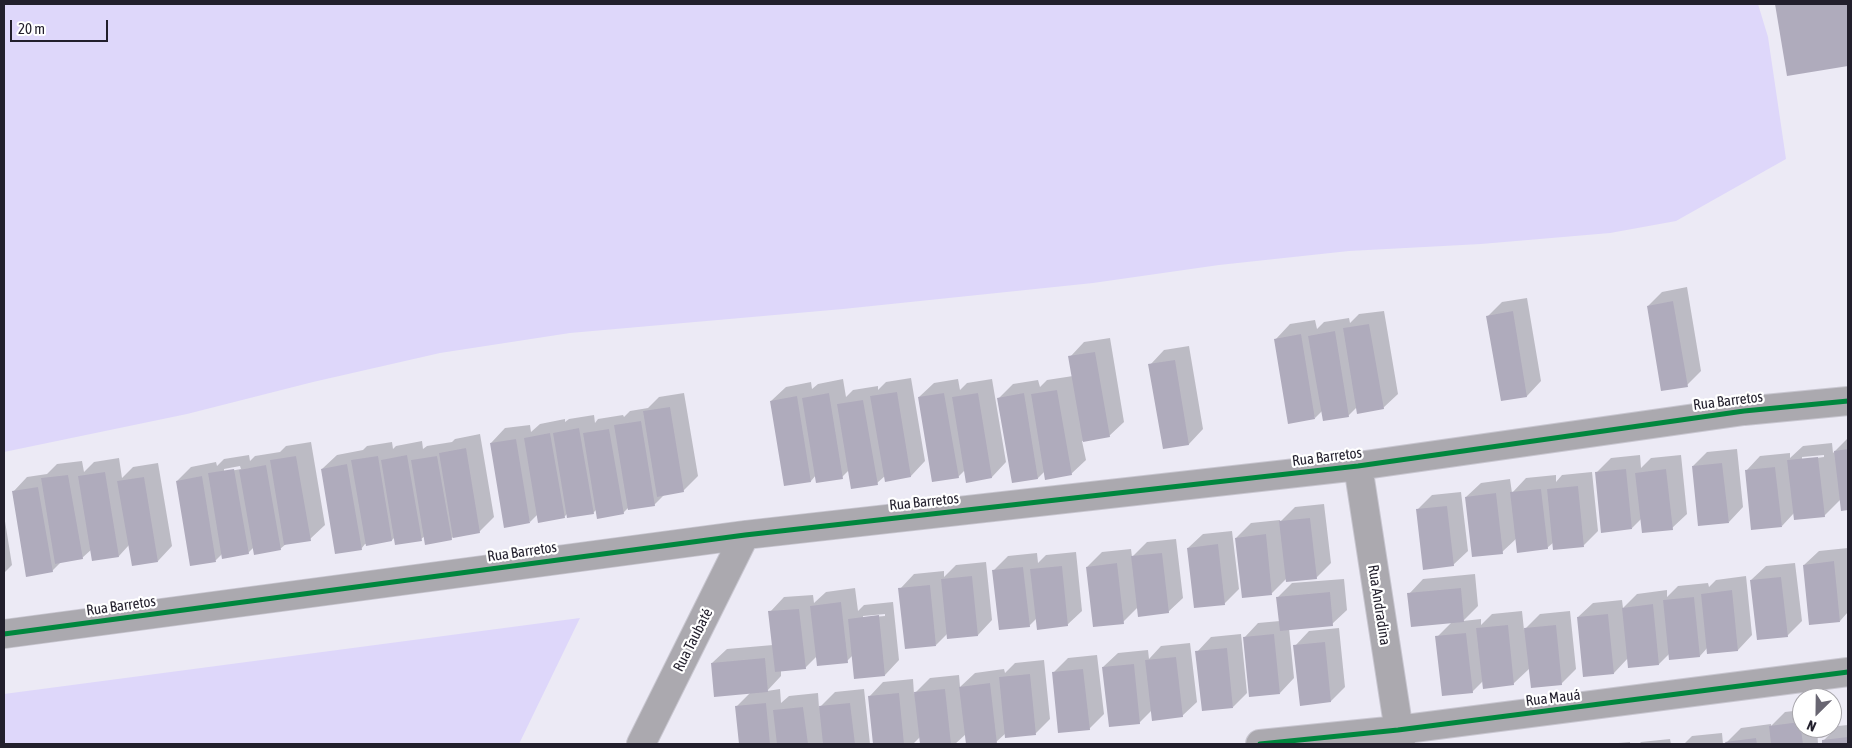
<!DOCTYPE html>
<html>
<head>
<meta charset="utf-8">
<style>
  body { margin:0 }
  #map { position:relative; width:1852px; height:748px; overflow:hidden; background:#eceaf5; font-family:"Asap Condensed",sans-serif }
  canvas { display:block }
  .frame { position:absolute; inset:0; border:5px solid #221f2c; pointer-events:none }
  .north { position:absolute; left:1792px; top:688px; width:50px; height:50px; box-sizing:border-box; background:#fff; border:1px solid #a7a5ab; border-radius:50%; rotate:203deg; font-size:14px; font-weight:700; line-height:20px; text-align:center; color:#221f2c }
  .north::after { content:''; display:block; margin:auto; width:18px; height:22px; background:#696672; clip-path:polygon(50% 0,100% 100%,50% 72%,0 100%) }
  .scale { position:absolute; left:10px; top:20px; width:98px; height:22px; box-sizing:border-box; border:2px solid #221f2c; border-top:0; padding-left:6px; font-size:15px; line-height:18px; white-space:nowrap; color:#221f2c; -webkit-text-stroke:4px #fff; paint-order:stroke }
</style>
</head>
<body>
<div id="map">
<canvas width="1852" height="748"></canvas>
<div class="frame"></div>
<div class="north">N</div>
<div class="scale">20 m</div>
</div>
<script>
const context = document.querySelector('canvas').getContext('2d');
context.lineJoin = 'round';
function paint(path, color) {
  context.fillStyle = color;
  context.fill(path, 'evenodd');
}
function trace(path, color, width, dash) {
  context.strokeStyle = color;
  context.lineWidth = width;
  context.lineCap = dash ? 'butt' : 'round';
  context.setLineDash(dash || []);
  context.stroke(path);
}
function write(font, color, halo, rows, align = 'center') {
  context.font = font + ' "Asap Condensed",sans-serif';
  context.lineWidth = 4.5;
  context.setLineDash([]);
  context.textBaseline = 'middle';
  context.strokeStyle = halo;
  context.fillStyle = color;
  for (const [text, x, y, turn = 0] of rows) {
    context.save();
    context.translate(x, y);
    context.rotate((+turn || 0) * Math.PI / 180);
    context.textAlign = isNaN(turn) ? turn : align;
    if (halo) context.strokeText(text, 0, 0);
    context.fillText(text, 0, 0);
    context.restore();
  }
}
const green = new Path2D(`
  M4 4H1758L1768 37 1786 159 1676 221 1610 233 1481 244 1349 251 1219 265 1093 283 843 309 570 333 440 353 313 382 187 414 4 452Z
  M580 618 519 744H4V694Z`);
const shadow = new Path2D(`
  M1776 4H1848V65L1788 74Z
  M1687 287 1701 371 1687 385 1648 306 1662 292Z
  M1527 298 1541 381 1527 396 1502 400 1488 316 1502 302Z
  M1384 311 1398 394 1383 408 1357 407 1348 416 1322 411 1315 418 1276 339 1290 324 1315 320 1317 329 1324 322 1349 318 1350 323 1359 314Z
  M1110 338 1124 422 1109 436 1082 441 1086 460 1071 474 1045 471 1038 478 1013 481 999 398 1013 384 1038 380 1040 387 1047 380 1073 376 1070 357 1084 342Z
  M1189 346 1203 429 1189 444 1164 448 1150 365 1164 350Z
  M911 378 925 461 911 476H885L877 483 849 470 842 477 816 475 811 481 785 485 771 401 786 387 811 382 812 389 818 384 843 379 846 397 853 390 878 386V390L886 382Z
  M958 379 960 390 967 383 992 379 1006 462 992 477 967 481 965 470 958 477 919 397 934 383Z
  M684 393 698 476 683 491 665 494 654 505 629 507 623 513 597 509 593 513 567 514 564 517 538 514 530 522 491 443 505 428 530 425 531 432 540 424 565 419V422L569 419 594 415 595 423 598 419 623 415 624 417 630 411 648 408 659 397Z
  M480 434 494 517 479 532 454 536 451 539 425 536 421 539 395 537 392 540 365 544 361 549 322 469 337 455 363 450 367 446 392 442 393 449 396 446 422 441 423 449 427 446 452 442 455 439Z
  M1848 438V509L1842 510 1841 499 1824 516 1794 513 1782 526 1746 471 1760 456 1790 453V458L1803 446 1832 443 1833 453ZM1824 455V457L1802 460V457Z
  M311 442 325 525 310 539 286 544 280 549 254 547 248 553 222 554 216 560 191 565 177 481 191 467 216 462 217 466 224 459 249 455 250 461 255 456 280 452 286 446ZM240 466 241 469 224 472V469Z
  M1737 449 1743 507 1729 522 1693 466 1707 452Z
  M1640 455 1641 468 1651 458 1681 455 1687 514 1672 528 1642 518 1632 528 1596 473 1611 458Z
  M119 458 122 478 133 467 158 463 172 546 158 561 129 545 119 556 92 549 82 558 62 561 52 571 13 492 27 477 47 474 57 464 82 461 84 472 94 462Z
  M1592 472 1598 531 1584 545 1554 542 1547 548 1517 538 1502 552 1466 497 1481 483 1510 479 1512 493 1526 478 1556 475V482L1562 475Z
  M1461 492 1468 551 1453 565 1417 510 1432 495Z
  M1324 504 1331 563 1316 578H1287L1272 593 1243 596 1236 538 1251 523 1280 520V522L1295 507Z
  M4 515 12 565 4 573Z
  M1232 531 1239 589 1224 604 1188 548 1203 534Z
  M1176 539 1183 598 1168 612 1138 607 1123 622 1087 567 1102 552 1131 549 1132 557 1147 542Z
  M1848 548V612L1840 621 1804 565 1819 551Z
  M1076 552 1082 611 1067 625 1037 618 1029 626 994 570 1008 556 1037 553 1038 563 1046 555Z
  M986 562 992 620 978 635 948 633 936 645 900 589 914 574 944 571V577L956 565Z
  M1795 563 1802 621 1787 636 1751 580 1766 566Z
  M1475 574 1478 606 1463 621 1481 619V625L1492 614 1522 611 1524 630 1540 614 1570 611 1576 669 1561 684 1530 668 1513 684 1483 681 1472 692 1437 637 1452 622 1409 594 1423 579Z
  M1746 576 1752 635 1738 650 1708 647 1700 656 1670 653 1659 664 1628 658 1614 673 1585 676 1578 617 1593 603 1622 600 1623 608 1637 594 1667 590V597L1678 586 1708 583 1709 587 1716 580Z
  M1344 579 1347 610 1332 624 1289 628 1294 678 1280 693 1244 638 1258 623 1280 621 1277 598 1292 583Z
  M855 588 858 611 864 605 893 602 899 660 885 675 856 678 853 655 847 661 817 656 805 668 781 670V676L767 691 780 689 781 703 789 696 818 693 819 708 835 692 864 689 870 744H740L736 707 751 692 712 663 727 649 773 645 770 612 784 597 813 595 814 603 826 592ZM885 614V616L863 618V616Z
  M1339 628 1345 687 1331 701 1301 704 1295 646 1309 631Z
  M1241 634 1247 693 1233 707 1197 652 1211 637Z
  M1190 643 1197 702 1182 716 1152 710 1139 723 1103 667 1118 653 1148 650 1149 659 1161 646Z
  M1097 655 1104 714 1089 729 1053 673 1068 658Z
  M1044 660 1050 719 1036 733H1006L996 742 980 744H967L966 734 955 744H921L920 737 913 744H874L869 697 883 682 913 679 914 694 930 678 959 675 960 687 975 673 1004 669 1005 673 1015 663Z
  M1802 710V728H1817L1818 744H1727V742L1741 728 1771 724V726L1785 712Z
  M1848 725V744H1823V741L1838 726Z
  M1722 733 1723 744H1684L1692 736Z
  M1670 739 1671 744H1639L1641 742Z
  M1630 742V744H1606Z`);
const building = new Path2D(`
  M1775 4H1848V66L1787 76Z
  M1673 301 1688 387 1661 391 1647 306Z
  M1513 311 1527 397 1501 401 1486 316Z
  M1369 324 1384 409 1357 414 1343 328Z
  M1335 331 1349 417 1323 421 1308 336Z
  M1301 334 1315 419 1288 424 1274 339Z
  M1095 352 1110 437 1083 442 1068 356Z
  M1175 360 1189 445 1163 449 1148 364Z
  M1057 390 1072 475 1045 480 1031 394Z
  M897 392 911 477 885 482 870 396Z
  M829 393 843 479 816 483 802 398Z
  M944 393 959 478 932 482 918 397Z
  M978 393 992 478 966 483 952 397Z
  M1024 393 1038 479 1012 483 997 398Z
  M797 396 811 482 784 486 770 401Z
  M863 400 878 485 851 489 837 404Z
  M670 407 684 492 657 497 643 411Z
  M641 421 655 506 628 510 614 425Z
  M579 428 594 514 567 518 553 433Z
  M609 429 624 514 597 519 583 433Z
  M550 433 565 518 538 523 524 438Z
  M516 439 530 523 504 528 490 443Z
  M466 448 480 533 453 538 439 453Z
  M1848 449V510L1841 511 1834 451Z
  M407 455 422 541 395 545 381 460Z
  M296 456 311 541 284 545 270 460Z
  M378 456 392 541 366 546 351 460Z
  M437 456 452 540 425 545 411 460Z
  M1818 457 1825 517 1794 520 1787 460Z
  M1722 463 1729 523 1698 526 1692 466Z
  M347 464 362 550 335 554 321 469Z
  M266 465 281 550 254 555 239 470Z
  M1775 467 1782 527 1751 530 1745 470Z
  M234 469 249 554 222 559 208 473Z
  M1626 469 1632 529 1601 533 1595 472Z
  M1666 469 1673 530 1642 533 1635 473Z
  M105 472 119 557 92 561 78 476Z
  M68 475 83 559 55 564 41 478Z
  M202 476 216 562 190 566 176 481Z
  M144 477 158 562 132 566 117 481Z
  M1578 486 1584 547 1553 550 1547 489Z
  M38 487 53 572 26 577 12 491Z
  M1541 489 1548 549 1517 553 1510 492Z
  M1496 493 1503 554 1472 557 1465 497Z
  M1447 506 1454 566 1423 570 1416 509Z
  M1310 518 1317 579 1286 582 1279 521Z
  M1266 534 1272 595 1242 598 1235 538Z
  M1218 544 1225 605 1194 608 1187 548Z
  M1162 553 1169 613 1138 617 1131 556Z
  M1834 561 1840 622 1809 625 1803 565Z
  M1117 563 1124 624 1093 627 1086 567Z
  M1062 566 1068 626 1037 630 1030 569Z
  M1023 567 1030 627 999 630 992 570Z
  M972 576 978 636 947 639 941 579Z
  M1781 577 1788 637 1757 640 1750 580Z
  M930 585 936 646 905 649 898 588Z
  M1461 588 1464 622 1411 627 1407 593Z
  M1732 590 1738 651 1707 654 1701 594Z
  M1330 592 1333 626 1280 631 1276 597Z
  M1694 597 1700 657 1669 660 1663 600Z
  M841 602 848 663 817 666 810 606Z
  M1653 604 1659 665 1628 668 1622 608Z
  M799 609 806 669 775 672 768 611Z
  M1608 614 1614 674 1583 677 1577 617Z
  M879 615 885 676 854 679 848 619Z
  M1508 625 1514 685 1483 689 1476 628Z
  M1556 625 1562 685 1531 688 1524 628Z
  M1466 633 1473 693 1442 696 1435 636Z
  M1274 634 1280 694 1249 697 1243 637Z
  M1325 642 1331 702 1300 706 1293 645Z
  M1227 648 1233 708 1202 711 1195 651Z
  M1176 657 1183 717 1152 721 1145 660Z
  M765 658 768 692 714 697 711 663Z
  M1134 664 1140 724 1109 727 1102 667Z
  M1083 669 1090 730 1058 733 1052 672Z
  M1030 674 1036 735 1005 738 999 677Z
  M990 683 997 744H966L959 687Z
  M945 689 951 744H920L914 692Z
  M899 693 904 744H873L868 696Z
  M766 703 770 744H739L735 706Z
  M850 703 855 744H823L819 706Z
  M803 707 808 744H777L773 710Z
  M1800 722 1803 744H1771L1769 726Z
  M1848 737V744H1822V740Z
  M1756 738 1757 744H1726L1725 742Z`);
const minor = new Path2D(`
  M1358 466 1401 744
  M4 634 745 535 1358 466 1744 411 1848 401
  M641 744 745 535
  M1260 744 1398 730 1848 672`);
const cycleway = new Path2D(`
  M4 634 745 535 1358 466 1744 411 1848 401
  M1260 744 1398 730 1848 672`);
const streetNames = [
  ["Rua Barretos",1728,401,-7],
  ["Rua Barretos",1327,457,-7],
  ["Rua Barretos",924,502,-6],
  ["Rua Barretos",522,552,-8],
  ["Rua Andradina",1379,605,81],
  ["Rua Barretos",121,606,-8],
  ["Rua Taubaté",693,640,-63],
  ["Rua Mauá",1553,698,-7]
];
paint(green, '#ded7fa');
paint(shadow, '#0003');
paint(building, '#afabbc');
trace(minor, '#c8c6d0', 30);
trace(minor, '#aba9af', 28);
trace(cycleway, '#00873e', 5);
write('15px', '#221f2c', '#fff', streetNames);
</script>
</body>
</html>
